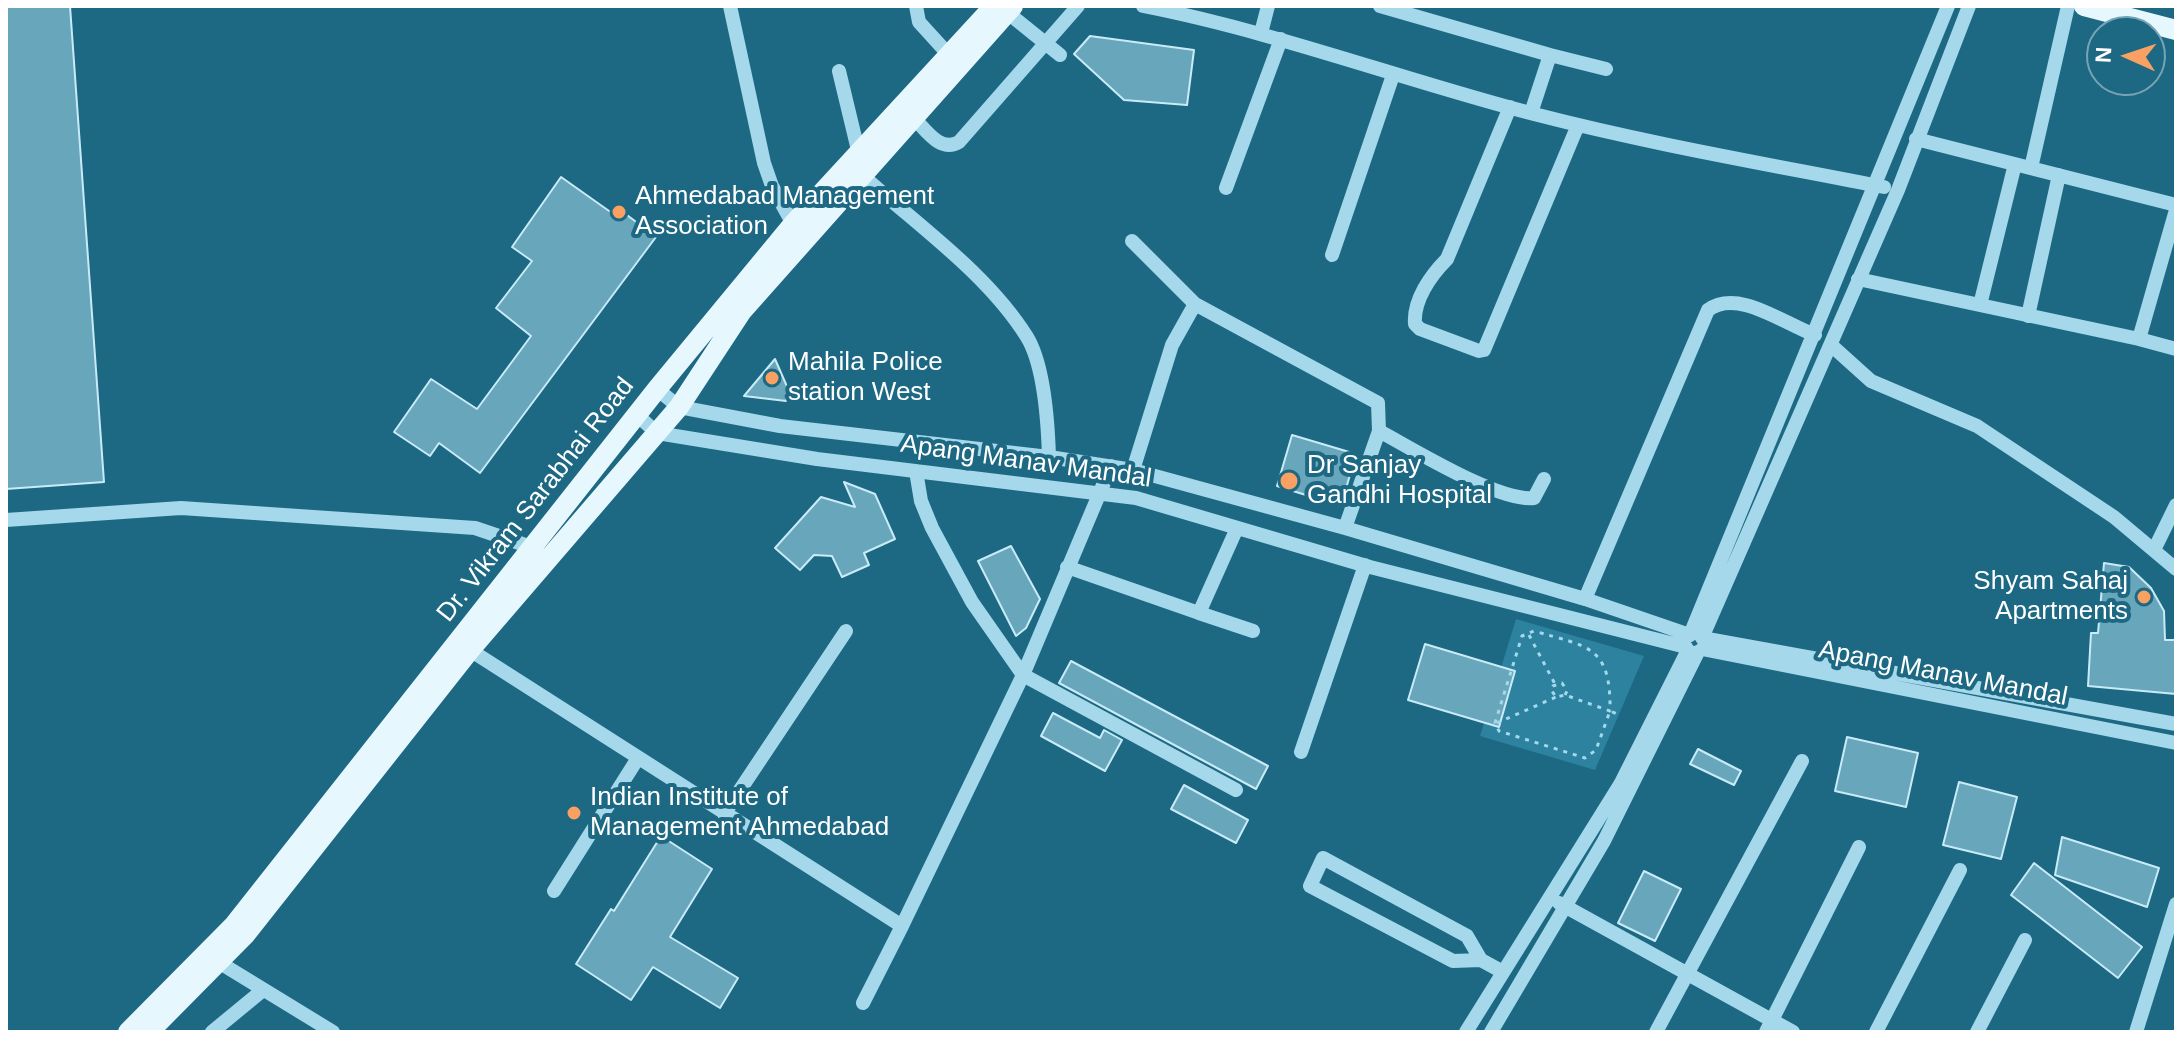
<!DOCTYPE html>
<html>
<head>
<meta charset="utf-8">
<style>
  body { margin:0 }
  #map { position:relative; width:2182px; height:1038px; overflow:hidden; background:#1d6883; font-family:Arial,sans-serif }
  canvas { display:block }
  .frame { position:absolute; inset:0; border:8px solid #fff; pointer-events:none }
  .north { position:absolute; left:2086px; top:16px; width:80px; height:80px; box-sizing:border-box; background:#1d6883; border:2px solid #77a4b5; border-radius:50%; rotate:273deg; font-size:22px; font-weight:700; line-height:32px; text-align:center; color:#fff }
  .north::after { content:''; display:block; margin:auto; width:28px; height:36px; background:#f9a162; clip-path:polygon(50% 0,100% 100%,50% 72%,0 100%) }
</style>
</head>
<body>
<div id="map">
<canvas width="2182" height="1038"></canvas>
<div class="frame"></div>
<div class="north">N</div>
</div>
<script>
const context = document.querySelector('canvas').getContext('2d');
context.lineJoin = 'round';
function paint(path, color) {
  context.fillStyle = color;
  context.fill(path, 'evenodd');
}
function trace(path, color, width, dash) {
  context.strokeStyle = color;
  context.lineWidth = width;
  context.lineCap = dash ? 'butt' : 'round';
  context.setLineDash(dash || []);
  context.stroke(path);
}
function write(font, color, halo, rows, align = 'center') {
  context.font = font + ' Arial,sans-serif';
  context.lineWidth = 8;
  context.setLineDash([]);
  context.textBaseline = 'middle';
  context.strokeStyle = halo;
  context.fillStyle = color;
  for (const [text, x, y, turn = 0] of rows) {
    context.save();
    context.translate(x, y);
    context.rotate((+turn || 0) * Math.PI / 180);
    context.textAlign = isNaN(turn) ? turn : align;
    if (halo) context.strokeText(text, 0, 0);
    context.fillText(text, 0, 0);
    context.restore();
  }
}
const green = new Path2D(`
  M1516 619 1644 656 1595 770 1480 736Z`);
const building = new Path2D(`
  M6 6H70L104 482 6 489Z
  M1090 36 1194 50 1187 105 1124 100 1074 54Z
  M561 177 619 218 623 212 656 237 480 473 439 443 430 456 394 432 431 379 477 409 531 336 496 308 532 261 512 247Z
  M775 359 792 398 786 397V401L744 396Z
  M1292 435 1356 454 1341 506 1277 486Z
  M844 482 875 494 895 539 864 553 869 565 842 577 832 556 814 555 800 570 775 548 821 497 855 507Z
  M1011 546 1040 599 1026 628 1016 636 978 561Z
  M2104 563 2129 567 2151 588 2164 611 2165 640H2176V694L2088 686 2091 633H2098Z
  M1425 644 1515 671 1499 727 1408 700Z
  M1071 661 1268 766 1256 789 1059 683Z
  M1053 713 1100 738 1104 730 1122 740 1105 771 1041 736Z
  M1847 737 1918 753 1906 807 1835 791Z
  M1698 749 1741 771 1734 785 1690 764Z
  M1959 782 2017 797 2001 859 1943 845Z
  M1184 785 1248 820 1236 843 1171 809Z
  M661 836 712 869 670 937 738 978 720 1008 653 967 631 1000 576 964 611 909 614 911Z
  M2062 837 2159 868 2147 907 2055 875Z
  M2034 863 2142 947 2118 978 2011 895Z
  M1644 871 1681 889 1655 941 1618 923Z`);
const path = new Path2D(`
  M1529 635 1555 684
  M1565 695 1567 691 1562 683 1553 686 1551 690 1556 697 1565 695 1610 711C1611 645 1588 647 1534 631L1522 636 1495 723 1499 731 1585 758 1596 750 1610 711 1620 715
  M1497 723 1556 697`);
const minor = new Path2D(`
  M730 6 764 163 772 186 793 224
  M916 6 919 22 949 55
  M1143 6C1276 32 1403 80 1534 114 1650 144 1767 164 1884 187
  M1380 6 1550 55 1531 113
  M1969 6 1898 190 1702 638 2176 724
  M1008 13 1060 55
  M1261 33 1268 6
  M1550 55 1606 69
  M839 71 858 150
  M1510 107 1447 259C1431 275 1413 300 1415 324L1420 329 1479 351 1484 350 1578 125
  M913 117C926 130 940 153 959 142L1078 6
  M1916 139 2176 205
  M2031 168 2068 6
  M862 175C917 225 987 273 1027 337 1044 365 1048 425 1049 457
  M1226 188 1281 39
  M1132 241 1195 304 1378 403 1379 431
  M1332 255 1393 75
  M1858 279 2139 339 2176 210
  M1980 305 2015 164
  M2028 316 2059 175
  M2139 339 2176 349
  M1831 345 1871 381 1977 426 2114 517 2176 569
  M657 389 679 407 780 426 1049 457 1133 470 1345 528 1585 599 1690 635 1948 6
  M637 415 657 433 817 459 1136 498 1370 567 1686 647
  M1133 470 1172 345 1195 304
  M916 471 921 501 932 528 972 602 1023 675 1236 790
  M6 520 181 508 475 528 537 549
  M1237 528 1199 613 1253 631
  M1345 528 1379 431C1413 449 1498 502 1534 498L1544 479
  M2154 550 2176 505
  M1067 567 1199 613
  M1585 599 1708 310C1738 288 1784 324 1815 335
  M1702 649 2176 743
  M470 650 902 926 1023 675 1111 466
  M1301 752 1365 565
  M724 814 846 631
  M554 891 638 758
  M1559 903 1793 1032
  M212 958 333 1032
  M1481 960 1467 936 1323 858 1310 886 1453 961 1481 960 1503 972
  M863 1003 902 926
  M212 1032 263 990
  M1466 1032 1621 783 1688 650
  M1491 1032 1604 841 1698 652
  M1656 1032 1802 761
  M1766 1032 1859 847
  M1876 1032 1960 870
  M1977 1032 2025 940
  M2136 1032 2176 904`);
const major = new Path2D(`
  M2084 6 2176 30
  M128 1032 234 925 657 389 793 224 994 6
  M149 1032 245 935 470 650 679 407 742 311 1013 6`);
const markers = [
  [619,212,8,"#f9a162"],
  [772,378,8,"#f9a162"],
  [1289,481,10,"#f9a162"],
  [2144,597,8,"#f9a162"],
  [574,813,8,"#f9a162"]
];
const poiNames = [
  ["Ahmedabad Management",635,197],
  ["Association",635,227],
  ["Mahila Police",788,363],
  ["station West",788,393],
  ["Dr Sanjay",1307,466],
  ["Gandhi Hospital",1307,496],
  ["Shyam Sahaj",2128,582,"right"],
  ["Apartments",2128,612,"right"],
  ["Indian Institute of",590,798],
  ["Management Ahmedabad",590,828]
];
const streetNames = [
  ["Apang Manav Mandal",1026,462,8],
  ["Dr. Vikram Sarabhai Road",536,500,-52],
  ["Apang Manav Mandal",1943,674,11]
];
paint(green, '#2d82a0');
paint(building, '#67a6bb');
trace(building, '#c8ebf7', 2);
trace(path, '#a4d8ea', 3, [4, 6]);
trace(minor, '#a4d8ea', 14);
trace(major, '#e7f7fe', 20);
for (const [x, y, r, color] of markers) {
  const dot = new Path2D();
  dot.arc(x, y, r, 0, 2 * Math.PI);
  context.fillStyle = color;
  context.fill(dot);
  trace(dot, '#1d6883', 3);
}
write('26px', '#fff', '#1d6883', poiNames, 'left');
write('26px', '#fff', '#1d6883', streetNames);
</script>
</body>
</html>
